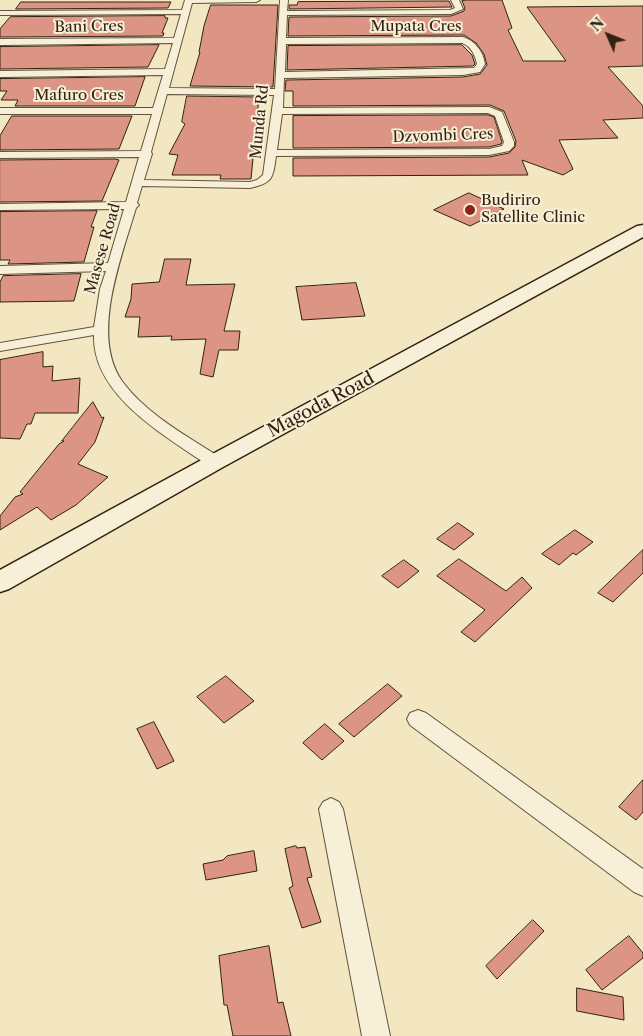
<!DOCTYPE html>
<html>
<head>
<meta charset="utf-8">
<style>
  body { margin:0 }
  #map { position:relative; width:643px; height:1036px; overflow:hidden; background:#f3e7c2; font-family:"Libre Caslon Text",serif }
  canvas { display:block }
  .north { position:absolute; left:583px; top:10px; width:50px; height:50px; -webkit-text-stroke:4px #f7efd7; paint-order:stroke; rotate:314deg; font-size:14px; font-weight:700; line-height:20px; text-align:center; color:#322211 }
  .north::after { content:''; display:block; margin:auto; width:18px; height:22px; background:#322211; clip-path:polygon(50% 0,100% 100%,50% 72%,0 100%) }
</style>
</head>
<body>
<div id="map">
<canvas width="643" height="1036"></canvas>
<div class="north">N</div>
</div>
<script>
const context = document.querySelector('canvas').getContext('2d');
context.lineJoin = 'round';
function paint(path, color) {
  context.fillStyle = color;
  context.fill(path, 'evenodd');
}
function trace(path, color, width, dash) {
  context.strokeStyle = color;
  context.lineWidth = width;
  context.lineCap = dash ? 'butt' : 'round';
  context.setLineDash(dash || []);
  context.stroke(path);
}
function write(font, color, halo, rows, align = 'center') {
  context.font = font + ' "Libre Caslon Text",serif';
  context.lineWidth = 4;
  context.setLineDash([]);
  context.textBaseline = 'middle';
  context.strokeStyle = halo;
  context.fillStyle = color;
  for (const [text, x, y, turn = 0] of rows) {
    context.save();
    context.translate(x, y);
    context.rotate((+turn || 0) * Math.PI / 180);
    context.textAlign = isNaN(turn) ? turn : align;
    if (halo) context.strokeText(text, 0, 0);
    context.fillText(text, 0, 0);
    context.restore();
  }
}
const building = new Path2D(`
  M467 0H502L512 28 508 30 523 61H566L527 7 643 6V66L608 67 643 106V118L603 120 618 138 559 140 573 169 563 175 522 160 528 175 293 176V158L489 157 509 153 515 147 516 141 504 111 490 105 293 106V91H285L286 80 463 77 480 74 487 65 484 54 476 43 464 35 288 36 289 17 451 16 464 11 465 8 462 1Z
  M439 1H449L452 7 289 9V5H297L298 2Z
  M21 2H171L168 8 16 9Z
  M211 5H278L273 87 190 86 200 52H199L204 26Z
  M165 16V18H168L162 33H164L163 36 0 37V29L10 17Z
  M159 45 148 67 0 69V47Z
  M462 45 472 55 475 64 473 66 287 70 288 46Z
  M145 77 135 106H15L18 100H1L7 91H0V79Z
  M187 96 259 97 251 179H220L221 175H172L178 155 169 154 185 124 182 122Z
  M488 115 494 117 502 142 501 144 489 147 293 148V116Z
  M12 116H132L119 149 0 150V136Z
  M0 160 115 159 119 160 102 201 0 202Z
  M469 193 504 209 470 226 434 210Z
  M97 211 91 227H94L84 262 8 264 10 260H0V212Z
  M165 259H191L186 285 235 284 224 331H240L238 350H219L213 377 200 374 206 339 171 340 172 336 138 337 140 317H125L131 299 132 284 159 282Z
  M81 274 74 301 0 302V282L3 276Z
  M356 283 365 316 302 320 296 287Z
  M43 352V367L53 366 52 381 80 378 78 413H35L31 424H27L20 439 0 438V360Z
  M93 402 102 418 104 417 95 442 78 464 108 477 76 505 51 520 37 507 0 530V516L15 497 23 494 20 492 59 444 64 441H62Z
  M458 523 474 534 454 550 437 539Z
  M575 530 593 542 576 555 573 553 559 565 542 554Z
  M643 550V573L613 602 598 593Z
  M459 559 506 591 522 577 532 588 475 642 461 632 485 610 437 576Z
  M404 560 419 571 398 588 382 576Z
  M226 676 254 701 224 723 197 697Z
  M388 684 402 696 354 737 339 724Z
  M154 722 174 761 157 769 137 729Z
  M325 724 344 741 322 760 303 743Z
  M643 780V812L636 820 619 807Z
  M296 846 297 848 305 847 312 877 307 878 321 922 302 928 289 888 293 886 285 849Z
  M254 851 257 871 206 880 203 864 223 860 227 856Z
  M533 920 544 931 497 979 486 966Z
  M629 936 643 953V958L602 990 586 970Z
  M269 946 278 1003 283 1002 291 1036H233L227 1005H224L219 956Z
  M577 988 623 997 624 1020 577 1011Z`);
const street = new Path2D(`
  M185 0H260L256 2 192 3 169 88 275 89 280 0H288L287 11 450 10 455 8 451 0H459L463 9 451 14 287 15 286 38 463 37C475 41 483 51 485 64L480 72 463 75 284 78 283 108 489 107 502 112 514 142V146L509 151 489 155 276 156C273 178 273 183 250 188L142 186 137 203 139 205 136 208C122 256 90 335 122 381 146 414 187 436 221 458L223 462 221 466 215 467 209 466C166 436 92 396 94 335L0 351V343L94 327 100 289 106 271 0 274V266L108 263 124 209 0 210V204L126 202 139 157 0 158V152L141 151 152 114H0V108H153L163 75 0 77V71L165 69 173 43 0 45V39L174 38 181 14 0 15V11L182 10ZM462 43C471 46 475 55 477 64L474 68 285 72 286 44ZM167 94 274 95 263 175 257 180 250 182 144 180 152 154 151 152ZM488 113 495 116 504 142 502 146 489 149 277 150 282 114Z
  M418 710 426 713 643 869V896L634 892 410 725 407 719 410 713Z
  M331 798 339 802 343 809 390 1036H362L319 809 323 802Z`);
const secondary = new Path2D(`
  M643 225V237L223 467 9 589 0 592V570L207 457 637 226Z`);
const markers = [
  [470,210,6,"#8f2418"]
];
const farStreetnames = [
  ["Bani Cres",89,27,-1],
  ["Mupata Cres",416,27],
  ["Mafuro Cres",79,96],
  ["Munda Rd",260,122,-84],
  ["Dzvombi Cres",443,136,-2],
  ["Masese Road",103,249,-74]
];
const farPoinames = [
  ["Budiriro",481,201],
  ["Satellite Clinic",481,218]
];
const streetNames = [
  ["Magoda Road",321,405,-28]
];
paint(building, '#dc9584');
trace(building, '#322211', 1);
trace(street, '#62533d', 2);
trace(secondary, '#322211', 3);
paint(street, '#f7efd7');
paint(secondary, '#f7efd7');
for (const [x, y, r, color] of markers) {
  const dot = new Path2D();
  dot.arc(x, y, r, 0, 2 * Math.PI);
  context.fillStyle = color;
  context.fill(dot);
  trace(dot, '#f7efd7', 2);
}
write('15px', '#322211', '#f7efd7', farStreetnames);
write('15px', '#322211', '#f7efd7', farPoinames, 'left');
write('18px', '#322211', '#f7efd7', streetNames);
</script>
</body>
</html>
